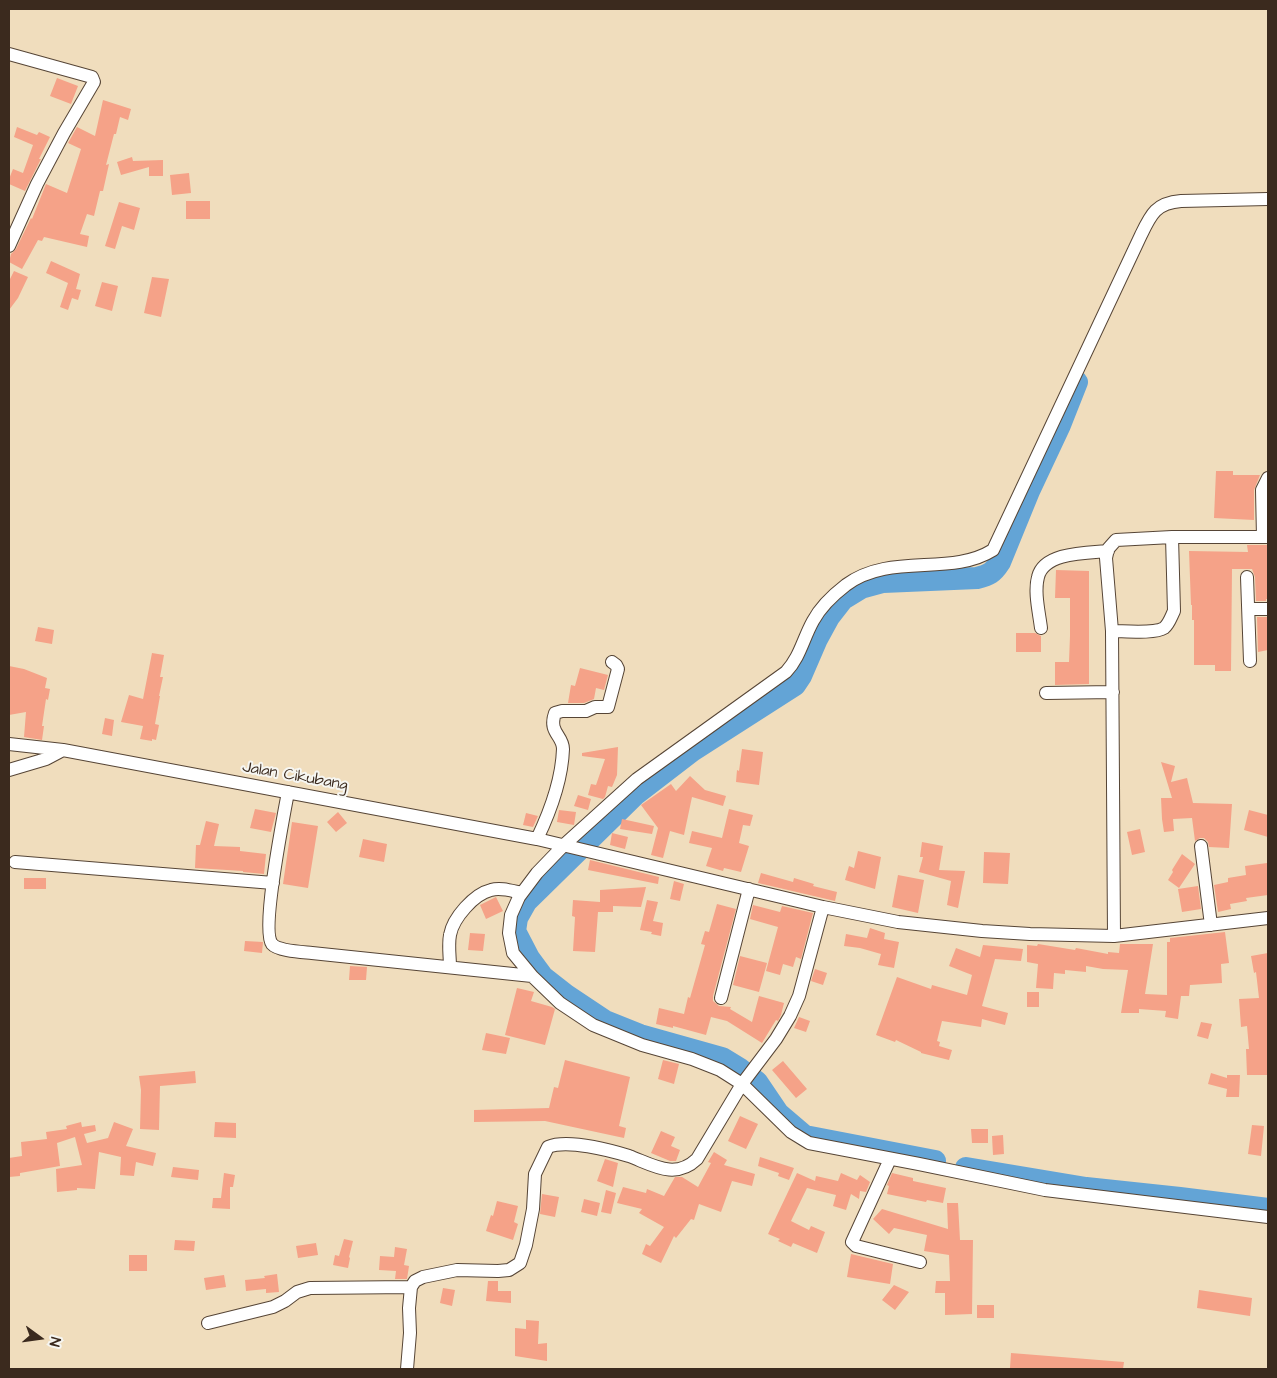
<!DOCTYPE html>
<html>
<head>
<meta charset="utf-8">
<style>
  body { margin:0 }
  #map { position:relative; width:1277px; height:1378px; overflow:hidden; background:#f0ddbd; font-family:"Architects Daughter",sans-serif }
  canvas { display:block }
  .frame { position:absolute; inset:0; border:10px solid #3b2a1e; pointer-events:none }
  .north { position:absolute; left:15px; top:1313px; width:50px; height:50px; -webkit-text-stroke:4px #f6f6f2; paint-order:stroke; rotate:104deg; font-size:14px; font-weight:700; line-height:20px; text-align:center; color:#3b2a1e }
  .north::after { content:''; display:block; margin:auto; width:18px; height:22px; background:#3b2a1e; clip-path:polygon(50% 0,100% 100%,50% 72%,0 100%) }
</style>
</head>
<body>
<div id="map">
<canvas width="1277" height="1378"></canvas>
<div class="frame"></div>
<div class="north">N</div>
</div>
<script>
const context = document.querySelector('canvas').getContext('2d');
context.lineJoin = 'round';
function trace(path, color, width, dash) {
  context.strokeStyle = color;
  context.lineWidth = width;
  context.lineCap = dash ? 'butt' : 'round';
  context.setLineDash(dash || []);
  context.stroke(path);
}
function paint(path, color) {
  context.fillStyle = color;
  context.fill(path, 'evenodd');
}
function write(font, color, halo, rows, align = 'center') {
  context.font = font + ' "Architects Daughter",sans-serif';
  context.lineWidth = 4;
  context.setLineDash([]);
  context.textBaseline = 'middle';
  context.strokeStyle = halo;
  context.fillStyle = color;
  for (const [text, x, y, turn = 0] of rows) {
    context.save();
    context.translate(x, y);
    context.rotate((+turn || 0) * Math.PI / 180);
    context.textAlign = isNaN(turn) ? turn : align;
    if (halo) context.strokeText(text, 0, 0);
    context.fillText(text, 0, 0);
    context.restore();
  }
}
const river = new Path2D(`
  M935 1161 805 1136 778 1113 757 1082 740 1069 722 1058 640 1035 605 1021 566 995 543 977 529 958 515 931 517 918 526 902 636 794 692 751 795 685 801 676 817 639 829 617 843 599 861 588 883 582 977 578C989 575 993 573 1000 562L1029 491 1060 425 1077 382
  M966 1168 1086 1188 1180 1198 1268 1209`);
const building = new Path2D(`
  M57 78 78 86 71 104 50 96Z
  M103 100 131 109 128 120 120 117 116 134H114L106 165 109 164 103 191H100L94 216 87 214 80 234 89 236 87 247 44 237 42 241 38 240 22 269 9 262 11 254 16 249 31 218 32 219 46 184 67 193 81 149 68 143 77 127 95 136Z
  M17 127 37 135 39 132 50 137 39 159H41L25 191 9 184V179L13 169 23 173 33 145 14 137Z
  M132 157 133 161 163 160V176H149V167L121 175 117 162Z
  M189 173 191 193 172 195 170 175Z
  M186 201H210V219H186Z
  M119 202 140 208 134 230 122 226 115 249 105 246Z
  M51 261 80 274 76 289 81 290 78 300 72 298 68 310 60 307 68 283 46 273Z
  M14 271 28 277 18 298 9 310V281Z
  M152 277 169 279 161 317 144 313Z
  M102 282 118 286 112 311 95 306Z
  M1216 471H1233V475H1260L1254 490V520L1214 518Z
  M1247 545H1268V599H1266V601H1256L1255 577 1252 569H1232L1231 671H1215V665H1194V620H1192V605H1191L1189 551 1248 552Z
  M1056 570 1089 571V684L1055 685V662H1069L1070 636V598H1055Z
  M1257 617H1268V650L1258 652Z
  M38 627 54 630 52 644 35 641Z
  M1016 633H1035L1041 636V652H1016Z
  M152 653 164 655 160 677H163L159 696H160L155 724 159 725 156 740 152 739V741L140 739 143 726 121 722 129 695 143 699Z
  M9 666 24 669 47 678 45 688 50 689 48 700 46 699 42 726H44L42 740 24 737 26 712 9 715Z
  M580 668 608 675 604 690 596 688 594 699 584 703H568L571 685 575 686Z
  M105 718 114 720 112 736 102 734Z
  M618 747 617 775 612 787 608 786 605 797 603 799 588 795 591 784 596 785 605 759 582 756V753Z
  M742 749 763 752 759 785 736 782 737 770 739 771Z
  M1161 762 1175 766 1171 782 1187 778 1193 803 1232 804 1229 848 1209 847 1208 842 1204 838H1200L1195 841 1192 818 1173 819 1174 831 1164 832 1162 819 1161 798H1172Z
  M690 776 705 790 726 796 723 806 692 797 684 835 670 831 663 858 651 855 658 828 641 805 671 784 676 791Z
  M578 795 591 799 588 810 574 806Z
  M255 809 276 813 271 832 250 828Z
  M729 809 753 815 750 826 743 825 739 843 749 846 741 872 724 868 723 871 706 866 712 848 689 843 692 831 722 838Z
  M559 810 576 812 574 825 557 822Z
  M1249 810 1268 815V837L1244 830Z
  M338 812 347 823 336 832 327 822Z
  M526 813 538 816 533 827 523 825Z
  M622 819 654 826 652 834 620 829Z
  M206 821 219 824 214 846 240 847V851L266 854 264 874 243 872V871L195 868 196 845H200Z
  M292 822 318 826 308 888 283 884Z
  M1140 829 1145 852 1132 855 1127 832Z
  M612 833 628 837 625 849 610 845Z
  M363 839 387 844 384 862 359 857Z
  M922 842 943 846 939 870 965 871 958 908 947 905 951 881 919 872 923 857H920Z
  M858 851 881 857 875 889 845 880 849 866 854 868Z
  M984 852 1010 853 1008 884 983 883Z
  M1182 854 1195 864 1179 888 1168 880 1173 872 1172 870Z
  M590 860 659 877 658 884 588 870Z
  M1267 863 1268 895 1246 898 1247 901 1230 904 1231 909 1218 912 1214 885 1228 882V878L1246 875 1245 866Z
  M761 873 793 882 794 878 814 884 813 886 837 892 835 901 758 883Z
  M898 875 924 880 918 913 892 907Z
  M24 878H46V889H24Z
  M674 881 684 884 680 901 670 899Z
  M1198 886 1201 909 1182 912 1178 889Z
  M646 887 641 907 613 906V912H598L595 952 573 951 575 917 572 916 573 900 600 902V890Z
  M496 897 503 911 486 919 480 905Z
  M647 900 658 902 653 921 663 923 661 936 651 934 652 932 640 930Z
  M717 904 736 909 713 996V1001L719 1006 731 1007 730 1009 752 1022 759 996 784 1003 781 1015 778 1021 776 1020 762 1043 727 1021 711 1017 706 1035 673 1026V1028L656 1024 659 1008 684 1014 688 997 690 998 705 945 701 944 705 931 709 932Z
  M753 905 780 912 782 906 813 913 801 959 796 957 793 967 783 964 780 975 766 971 778 927 750 919Z
  M870 928 885 933 884 939 899 942 894 968 878 965 881 954 860 948 844 946 846 934 867 938Z
  M1225 932 1229 963 1221 964 1222 983 1190 985 1189 996H1181L1178 1019 1165 1017 1166 1011 1139 1009V1013H1121L1128 970 1103 969 1086 966V972L1065 970V974L1054 973 1053 989 1036 988 1038 964 1027 962V945L1037 946 1038 944 1075 950 1076 948 1108 954V952L1119 953 1120 944H1153L1145 994 1167 995V942H1170V938Z
  M470 933 485 934 483 951 468 950Z
  M245 941 263 942 262 953 244 951Z
  M983 945 1023 949 1021 961 995 959 982 1006 1008 1013 1005 1025 982 1019 981 1027 942 1021 937 1041 940 1042 939 1046 952 1050 949 1060 921 1053V1052L896 1040 895 1042 876 1035 897 977 931 989 932 985 967 995 972 975 949 966 956 948 980 957Z
  M1268 953V1075H1247L1246 1049H1249L1247 1026 1241 1027 1239 999 1259 998 1256 972 1254 973 1251 956Z
  M740 956 767 963 759 992 733 985Z
  M350 966 367 967 366 980H349Z
  M815 969 827 973 823 985 811 981Z
  M517 988 534 992 531 1001 552 1007 555 1009 545 1045 505 1035Z
  M1027 992H1039V1007H1027Z
  M799 1017 810 1021 806 1032 794 1028Z
  M1201 1022 1212 1024 1208 1039 1197 1036Z
  M486 1033 510 1038 506 1054 482 1050Z
  M565 1060 630 1077 619 1126 626 1128 624 1138 545 1121 474 1122V1110L549 1108 554 1087 558 1088Z
  M663 1060 679 1064 674 1084 658 1079Z
  M783 1061 807 1089 796 1098 772 1070Z
  M195 1071 196 1083 160 1086 159 1130 140 1129 141 1090 139 1076Z
  M1211 1073 1227 1078V1075H1240L1239 1097H1226L1227 1089 1208 1084Z
  M740 1116 758 1124 746 1149 728 1141Z
  M81 1122 82 1127 95 1125 96 1131 84 1134 87 1143 108 1138 114 1122 133 1129 126 1146 156 1153 153 1166 136 1162 134 1176 120 1175 121 1157 99 1152 95 1189 77 1188V1190L57 1192 56 1169 82 1165 75 1137 57 1143 60 1166 20 1173V1176L9 1177V1158L22 1156 21 1142 47 1139 46 1132 67 1129 66 1126Z
  M215 1122 236 1123V1138L214 1137Z
  M1252 1125 1264 1126 1261 1156 1248 1154Z
  M971 1129H988V1143H972Z
  M661 1131 675 1137 671 1146 680 1150 676 1161H670L651 1153Z
  M1003 1135 1004 1154 993 1155 992 1136Z
  M714 1152 727 1160 724 1165 755 1174 752 1186 732 1181 721 1212 699 1204 694 1220 691 1219 676 1238 674 1236 661 1263 642 1254 646 1244 650 1246 664 1227 639 1213 642 1209 617 1203 623 1187 646 1193 647 1189 664 1196 675 1177H682L698 1187 711 1163 708 1162Z
  M760 1157 794 1168 789 1180 778 1176 779 1173 758 1166Z
  M605 1159 618 1163 613 1187 597 1181Z
  M173 1167 199 1170 198 1180 171 1177Z
  M224 1173 235 1175 233 1187H230V1209L212 1208 213 1198H221Z
  M797 1173 815 1181 816 1176 838 1181 841 1173 857 1180 860 1175 870 1182 866 1192 860 1191 859 1199 851 1194 846 1210 833 1206 836 1195 807 1188 791 1221 809 1230 811 1226 825 1232 817 1253 793 1243 791 1247 778 1241 780 1239 768 1234Z
  M892 1173 913 1178V1181L946 1188 943 1203 927 1200 926 1202 887 1194 889 1186 887 1185Z
  M606 1190 616 1193 611 1214 601 1212Z
  M542 1194 559 1197 555 1217 540 1214Z
  M584 1199 600 1203 597 1216 581 1212Z
  M497 1201 518 1206 514 1222 518 1224 513 1240 486 1231 491 1215 493 1216Z
  M947 1203H958L960 1240H973L972 1314 945 1315V1293H935L936 1281H950L949 1255 924 1251 927 1235 894 1228 889 1234 873 1219 882 1209 948 1229Z
  M344 1239 353 1241 349 1257 350 1258 348 1268 333 1265 335 1255 339 1256Z
  M175 1240 195 1241 194 1251 174 1250Z
  M316 1243 318 1255 298 1258 296 1246Z
  M395 1247 407 1249 404 1265 409 1266 407 1279H395L396 1271 379 1270 380 1256 394 1257Z
  M851 1254 893 1264 890 1284 847 1277Z
  M129 1255H147V1271H129Z
  M277 1274 279 1292 266 1293V1289L246 1291 245 1280 265 1278 264 1276Z
  M224 1275 226 1287 206 1290 204 1278Z
  M488 1281H498V1291H511V1303L486 1301Z
  M894 1285 909 1292 895 1310 882 1300Z
  M443 1288 455 1290 452 1306 440 1303Z
  M1199 1290 1252 1298 1250 1316 1197 1308Z
  M977 1305H994V1318H977Z
  M526 1320 539 1321 538 1344 547 1343V1361L515 1356V1328L526 1329Z
  M1011 1353 1124 1362 1123 1369 1010 1368Z`);
const street = new Path2D(`
  M9 54 92 77 94 82 64 133 37 184 9 246
  M1268 199 1181 201C1156 203 1151 214 1141 235L993 550C950 577 891 552 846 585 833 595 821 606 813 621 803 639 800 657 786 672L637 779 564 845 537 873 519 897 511 915 509 933 513 953 532 976 560 1003 593 1025 642 1045 692 1059 720 1070 742 1084 791 1132 809 1143 919 1164 1045 1190 1268 1217
  M1263 537 1262 490 1268 478
  M1247 577 1250 661
  M1249 609H1268
  M1041 628C1039 612 1034 592 1038 577 1044 552 1087 553 1108 551
  M1112 631C1124 631 1155 634 1164 628 1169 624 1171 617 1174 611L1172 537
  M1046 693 1113 692
  M9 744 63 750 537 839 823 907 898 922 982 931 1030 934 1114 936 1268 918
  M9 770 46 759 63 750
  M288 792C284 814 261 930 272 944 278 951 303 952 312 953L532 976
  M537 839C550 812 562 780 563 749 563 735 548 733 555 713L562 711H586L595 707H608L618 669 616 665 612 662
  M1201 846 1211 925
  M15 862 273 883
  M1114 936 1112 631 1106 558 1108 549 1116 540 1172 537H1268
  M450 967C450 957 448 945 450 935 453 918 474 894 491 890 501 887 512 891 522 893
  M721 998 749 889
  M890 1159 852 1242 856 1246 920 1262
  M208 1323 273 1307 285 1301 297 1292 310 1288 411 1287
  M407 1369 410 1333 409 1308 411 1287 415 1281 423 1277 457 1270 498 1271 509 1270 520 1263 526 1245 533 1209 535 1174 548 1147C567 1139 609 1150 629 1156 653 1165 675 1180 697 1159L742 1084 776 1039 790 1016 799 996 823 907`);
const streetNames = [
  ["Jalan Cikubang",295,777,10]
];
trace(river, '#63a4d6', 22);
paint(building, '#f5a288');
trace(street, '#564536', 14);
trace(street, '#fff', 12);
write('16px', '#3b2a1e', '#f6f6f2', streetNames);
</script>
</body>
</html>
